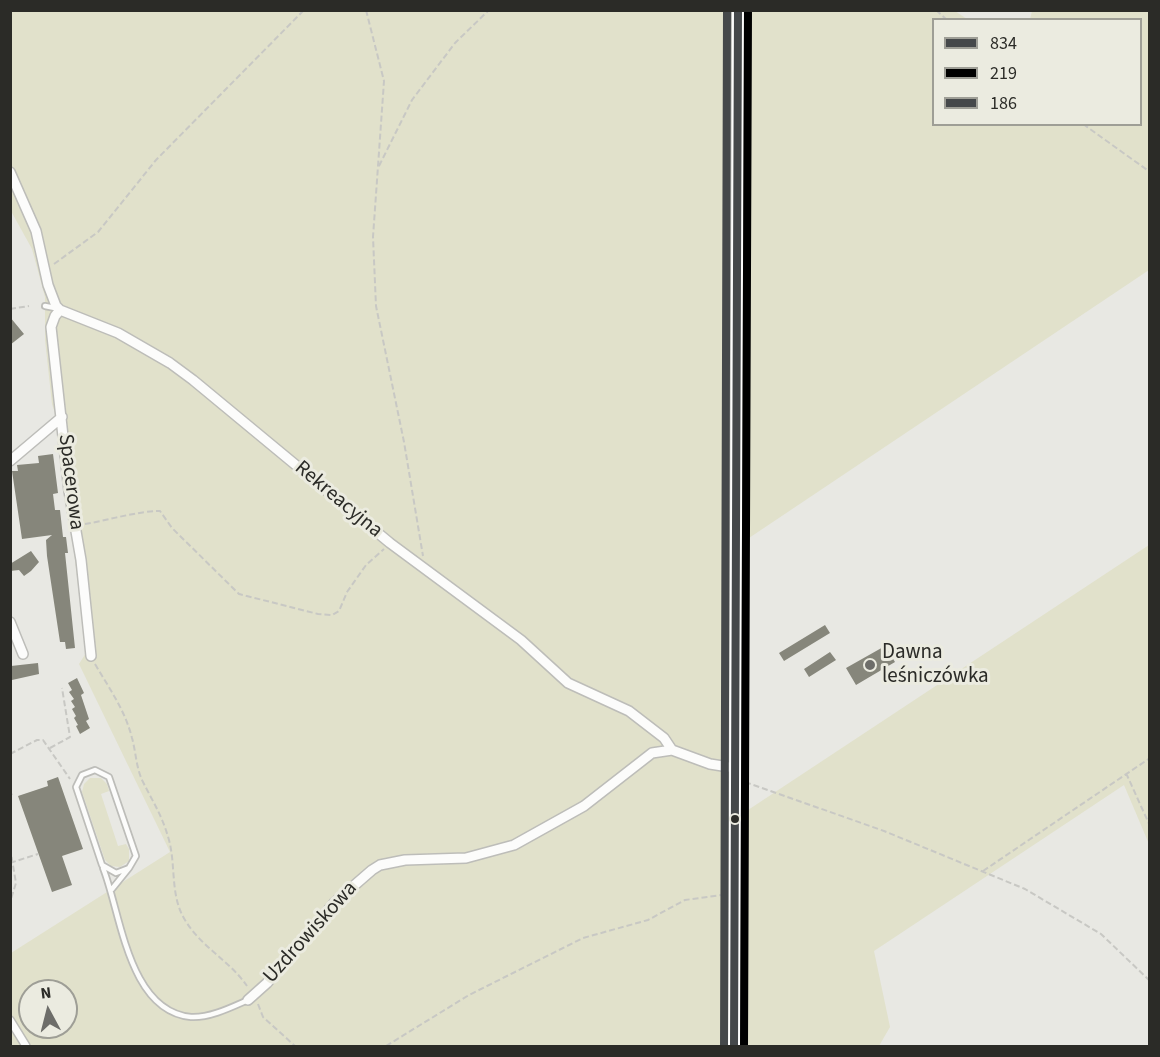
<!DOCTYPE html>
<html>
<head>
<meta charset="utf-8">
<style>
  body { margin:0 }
  #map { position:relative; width:1160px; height:1057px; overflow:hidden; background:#e8e8e3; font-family:"Source Sans 3",sans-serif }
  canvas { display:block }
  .frame { position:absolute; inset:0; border:12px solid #2b2b27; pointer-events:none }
  .legend { position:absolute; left:932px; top:18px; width:210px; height:108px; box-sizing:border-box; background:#ebebe0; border:2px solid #9e9e96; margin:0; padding:8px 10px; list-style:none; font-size:18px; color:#2b2b27 }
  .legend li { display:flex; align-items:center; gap:12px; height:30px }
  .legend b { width:30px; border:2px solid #9e9e96 }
  .north { position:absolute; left:18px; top:979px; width:60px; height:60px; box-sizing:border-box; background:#ebebe0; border:2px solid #9e9e96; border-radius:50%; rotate:353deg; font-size:16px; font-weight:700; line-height:24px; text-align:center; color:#2b2b27 }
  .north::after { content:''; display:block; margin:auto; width:21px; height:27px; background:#6d6d69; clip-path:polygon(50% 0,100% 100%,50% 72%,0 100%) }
</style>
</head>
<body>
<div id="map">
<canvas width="1160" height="1057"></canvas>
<div class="frame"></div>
<ul class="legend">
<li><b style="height:8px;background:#45484a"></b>834</li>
<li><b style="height:8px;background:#000"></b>219</li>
<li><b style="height:8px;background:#45484a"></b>186</li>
</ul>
<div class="north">N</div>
</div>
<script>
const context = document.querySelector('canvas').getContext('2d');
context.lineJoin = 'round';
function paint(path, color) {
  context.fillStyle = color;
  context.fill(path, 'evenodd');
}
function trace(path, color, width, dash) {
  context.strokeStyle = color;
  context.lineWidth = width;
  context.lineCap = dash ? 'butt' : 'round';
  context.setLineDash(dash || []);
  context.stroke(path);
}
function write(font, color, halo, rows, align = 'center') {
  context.font = font + ' "Source Sans 3",sans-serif';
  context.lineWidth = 6;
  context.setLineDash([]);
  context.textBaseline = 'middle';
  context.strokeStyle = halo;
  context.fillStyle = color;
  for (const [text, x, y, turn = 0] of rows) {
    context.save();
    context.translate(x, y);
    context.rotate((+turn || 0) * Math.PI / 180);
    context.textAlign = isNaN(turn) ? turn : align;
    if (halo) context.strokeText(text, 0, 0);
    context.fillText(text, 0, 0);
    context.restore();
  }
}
const green = new Path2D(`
  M11 11H955L967 19 934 20V124H1140V20L1030 19 1032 11H1149V270L749 538 748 810 1149 545V844L1124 785 874 951 890 1027 879 1046H11V953L170 852 79 664 86 653 85 644 72 535 66 508 59 426 52 404 45 340V297L32 249 11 211ZM30 991H66V1027H30Z
  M90 778H101L107 784 109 791 101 794 118 846 126 844 129 849V861L120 867 111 866 105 860 82 792 84 784Z`);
const building = new Path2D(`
  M10 317 24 334 10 345Z
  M53 454 58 493 53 494 55 510H60L63 537H66L68 553H65L75 648 66 649 65 642H60L47 556 46 540 52 535 22 539 12 471H18L17 465 39 463 38 456Z
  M31 551 39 562 31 571 24 576 19 570 10 571V564Z
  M825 625 830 633 784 661 779 653Z
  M885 646 895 662 856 685 846 668Z
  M830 652 836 660 809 677 804 669Z
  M38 663 39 674 12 680 11 666Z
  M77 678 84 693 81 695 89 719 86 721 90 728 80 734 76 726 78 725 74 718 76 716 72 709 75 707 71 701 74 699 69 692 72 690 68 683Z
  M58 777 83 849 62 856 72 885 52 892 18 796 48 786 47 781Z`);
const path = new Path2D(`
  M366 10 384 81 373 237 376 306 404 442 423 556
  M936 10 947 20
  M1083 124 1150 172
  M379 166 412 100 455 43 489 10
  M54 264 98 232 156 160 304 10
  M10 309 29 306
  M85 524C109 520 138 511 160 511L172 528 239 594 318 614 332 615 339 611 347 592 366 565 384 549
  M95 664C109 688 125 710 132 738 136 752 136 768 143 782 154 804 162 815 169 840 176 866 170 896 185 920 201 947 230 961 247 986
  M50 748 70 737 62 688
  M10 754 37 740H43L70 779
  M1126 773 1150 826
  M745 782 884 831 1025 889 1101 934 1150 981
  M10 792 12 795
  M10 848 16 883 10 902
  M10 863 38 854
  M983 871 1150 758
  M258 1004 263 1017 295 1046
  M386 1046 469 995 583 938 648 920 685 900 722 895`);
const service = new Path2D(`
  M45 306 55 308
  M95 770 109 777 136 856 129 868 116 873 102 865 76 787 82 775Z
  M103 868C121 913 128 1011 191 1017 210 1018 232 1007 248 1000
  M112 889 129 868`);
const pedestrian = new Path2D(`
  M10 1020 26 1046`);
const minor = new Path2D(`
  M10 172 36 231 48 285 56 306 60 310 118 333 170 363 193 380 390 543 521 640 568 683 629 711 664 738 672 750 710 764 735 768
  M60 310 55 316 51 327 69 491 81 560 91 656
  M10 461 62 417
  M10 622 23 654
  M248 1000 267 983 334 903 372 870 380 865 405 860 466 858 514 845 584 806 652 753 672 750`);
const tertiary = new Path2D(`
  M734 1046 738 10`);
const bus1 = new Path2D(`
  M734 1046 738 10`);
const bus2 = new Path2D(`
  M744 1046 748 10`);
const bus3 = new Path2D(`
  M724 1046 727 10`);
const markers = [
  [870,665,6,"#6d6d69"],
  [735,819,5,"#2b2b27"]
];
const streetNames = [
  ["Spacerowa",70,482,83],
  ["Rekreacyjna",338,500,40],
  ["Uzdrowiskowa",311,933,-48]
];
const poiNames = [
  ["Dawna",882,653],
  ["leśniczówka",882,677]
];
paint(green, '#e1e1cb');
paint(building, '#86867b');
trace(service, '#bdbdb9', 8);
trace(pedestrian, '#bdbdb9', 10);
trace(minor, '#bdbdb9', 12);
trace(tertiary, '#bdbdb9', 15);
trace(path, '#c8c8c4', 2, [6, 3]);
trace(service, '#fcfcfb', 4.5);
trace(pedestrian, '#fcfcfb', 7);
trace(minor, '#fcfcfb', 9);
trace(tertiary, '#fcfcfb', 12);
trace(bus1, '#45484a', 8);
trace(bus2, '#000', 8);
trace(bus3, '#45484a', 8);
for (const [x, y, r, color] of markers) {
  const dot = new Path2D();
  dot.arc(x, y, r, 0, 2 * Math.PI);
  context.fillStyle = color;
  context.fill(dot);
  trace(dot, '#ebebe0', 2);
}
write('21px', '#2b2b27', '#ebebe0', streetNames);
write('21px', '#2b2b27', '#ebebe0', poiNames, 'left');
</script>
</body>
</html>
